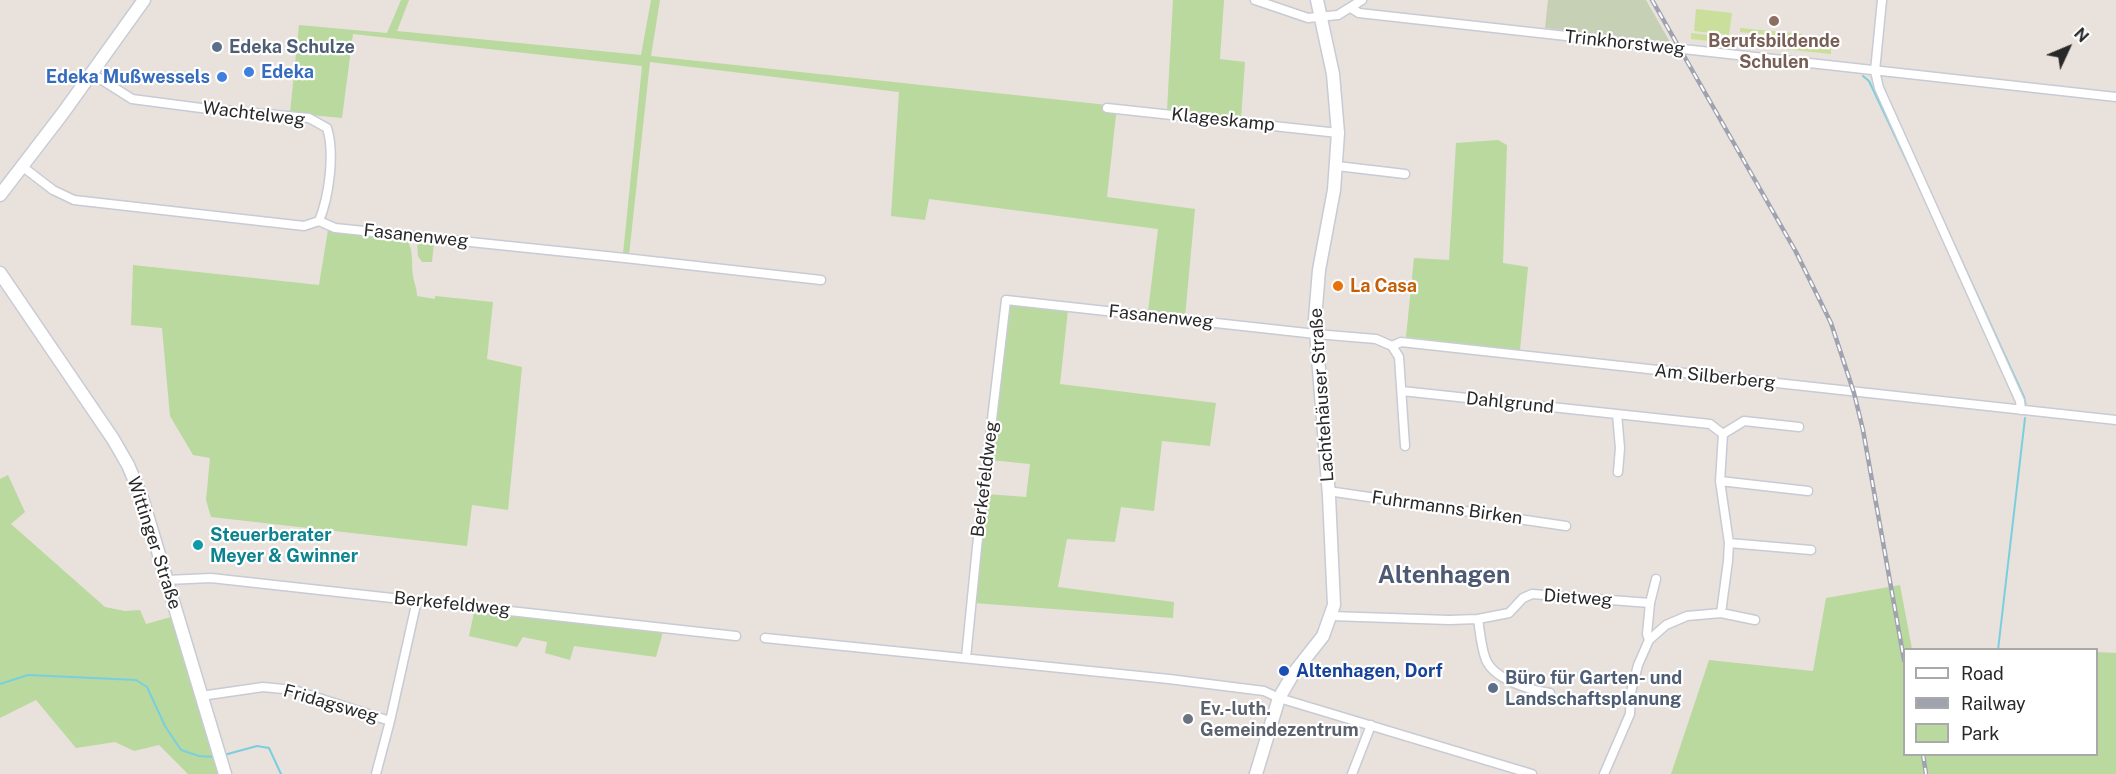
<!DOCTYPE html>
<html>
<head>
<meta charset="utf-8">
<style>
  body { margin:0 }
  #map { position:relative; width:2116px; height:774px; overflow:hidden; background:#e9e1db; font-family:"Public Sans",sans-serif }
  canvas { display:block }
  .legend { position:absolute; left:1903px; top:648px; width:195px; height:108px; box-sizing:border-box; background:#fff; border:2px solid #a9a9a9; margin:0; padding:8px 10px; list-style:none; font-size:18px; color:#282828 }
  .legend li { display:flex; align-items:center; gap:12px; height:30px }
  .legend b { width:30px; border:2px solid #a9a9a9 }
  .north { position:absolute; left:2038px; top:18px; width:60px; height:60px; -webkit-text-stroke:4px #fff; paint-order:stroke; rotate:46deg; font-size:16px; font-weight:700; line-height:24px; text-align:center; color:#282828 }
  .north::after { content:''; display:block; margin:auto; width:21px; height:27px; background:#282828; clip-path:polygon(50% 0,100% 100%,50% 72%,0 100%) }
</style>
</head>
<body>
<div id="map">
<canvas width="2116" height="774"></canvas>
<ul class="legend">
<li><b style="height:8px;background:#fff"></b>Road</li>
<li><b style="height:8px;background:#9fa3b0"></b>Railway</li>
<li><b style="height:16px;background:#b9d99e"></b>Park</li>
</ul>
<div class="north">N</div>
</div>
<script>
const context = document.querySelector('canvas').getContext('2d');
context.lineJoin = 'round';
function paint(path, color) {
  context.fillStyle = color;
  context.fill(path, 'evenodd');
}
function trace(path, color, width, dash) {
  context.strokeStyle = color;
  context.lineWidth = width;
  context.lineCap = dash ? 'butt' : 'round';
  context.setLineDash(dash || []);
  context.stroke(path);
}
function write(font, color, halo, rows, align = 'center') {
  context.font = font + ' "Public Sans",sans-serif';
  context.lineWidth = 4.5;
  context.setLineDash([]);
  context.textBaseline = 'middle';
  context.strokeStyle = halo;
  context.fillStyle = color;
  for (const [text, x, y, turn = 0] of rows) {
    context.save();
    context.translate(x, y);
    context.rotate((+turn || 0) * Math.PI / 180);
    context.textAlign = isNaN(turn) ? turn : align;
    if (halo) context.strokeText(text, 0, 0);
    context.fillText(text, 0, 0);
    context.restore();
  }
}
const green = new Path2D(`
  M401 0H409L397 31 641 55 651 0H660L651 56 1117 106 1107 197 1195 209 1185 317 1148 312 1158 229 929 199 925 220 891 216 899 92 650 62 629 255 623 254 642 66 353 34 342 118 290 113 299 25 387 33Z
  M1173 0H1224L1220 59 1245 62 1241 119 1167 111Z
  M1498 140 1507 145 1503 263 1528 267 1520 350 1406 337 1414 258 1449 260 1456 143Z
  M328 230 407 240C414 251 411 263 413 276 414 283 417 288 417 296L435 299V296L493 302 487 359 522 367 508 510 472 505 467 546 211 517 206 500 210 458 193 455 170 416 162 328 131 325 133 265 319 285Z
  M417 242 434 243 432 262H422L418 256Z
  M1009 304 1068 310 1060 384 1216 403 1210 446 1162 441 1154 511 1121 507 1115 542 1067 539 1058 587 1174 602 1173 618 974 603 986 494 1026 497 1030 464 990 460Z
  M8 475 25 512 11 524 105 607 125 611 140 610 146 624 171 617 219 774H188L159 745 134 751 115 742 76 748 36 700 0 718V479Z
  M1900 585 1912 649 1904 650V754H2096L2097 652 2116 653V774H1671L1709 660 1813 671 1826 598Z
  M475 608 663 632 656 657 574 646 570 660 545 653 547 642 523 637 517 647 469 636Z`);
const cemetery = new Path2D(`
  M1548 0H1646L1670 42 1545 28Z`);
const pitch = new Path2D(`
  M1696 9 1732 13 1729 35 1694 31Z
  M1740 28 1803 34 1802 39 1740 32Z
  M1691 33 1831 48V54L1691 39Z`);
const stream = new Path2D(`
  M1863 76 1869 81 1922 193
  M1941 216 2024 397 2026 407
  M1998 650 2025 418
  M0 684 28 675 136 680 147 687 165 726 181 750 199 756 215 757
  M224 755 257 746 269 748 281 774`);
const street = new Path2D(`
  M1255 0 1308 18 1338 15 1362 0
  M1882 0 1875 71 1879 88 2020 401 2021 410
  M1351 8 1359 13 2116 97
  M91 73 132 99 201 108 309 118 327 128C335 153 329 197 319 221
  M1107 108 1338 133
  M1337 166 1405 174
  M23 167 53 190 74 200 304 226 319 221 335 228 625 258 821 280
  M1392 346 1399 357 1405 446
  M1402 391 1710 424 1723 434
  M1617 414 1620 448 1618 472
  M1723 434 1744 421 1799 427
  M1720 481 1808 491
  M1328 491 1566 526
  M1729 543 1811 550
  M167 580 211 578 736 636
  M1650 603 1656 579
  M1721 613 1755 620
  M1331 616 1449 620 1478 619 1509 613 1523 598 1532 594 1650 603 1647 634 1649 640
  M1478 619C1480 632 1481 647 1486 660 1495 680 1530 690 1550 693
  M765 638 1169 679 1264 691 1279 698 1532 774
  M966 658 977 547 1006 300 1316 334 1376 339 1392 346 1401 342 2116 420
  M201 696 263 687 294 690 390 721
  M376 774 390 721 417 600
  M1352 774 1371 725
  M1604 774 1630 714 1631 692 1638 665 1649 640 1666 625 1687 616 1721 613 1728 561 1729 543 1720 481 1723 434`);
const secondary = new Path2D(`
  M0 195 63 113 144 0
  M0 273 113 439 128 465 142 498 225 774
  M1256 774 1279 698 1293 674 1323 636 1334 605 1329 496 1315 319 1319 270 1334 190 1338 133 1333 74 1317 0`);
const rail = new Path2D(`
  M1652 0 1796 252 1831 323 1854 393 1863 430 1904 660
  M1923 754 1926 774`);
const markers = [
  [1774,21,6,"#8d6e63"],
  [217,47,6,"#5c6f8a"],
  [249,72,6,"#3f7fe0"],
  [222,77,6,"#3f7fe0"],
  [1338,286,6,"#e8710a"],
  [198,545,6,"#0f9aa8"],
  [1284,671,6,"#1a4fb4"],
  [1493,688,6,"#5c6f8a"],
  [1188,719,6,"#6b7280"]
];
const educationNames = [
  ["Berufsbildende",1774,41],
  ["Schulen",1774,62]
];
const streetNames = [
  ["Trinkhorstweg",1625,43,6],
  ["Wachtelweg",254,114,7],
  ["Klageskamp",1223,120,6],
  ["Fasanenweg",416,236,6],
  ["Fasanenweg",1161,317,6],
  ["Am Silberberg",1715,377,6],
  ["Lachtehäuser Straße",1322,395,-94],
  ["Dahlgrund",1510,403,6],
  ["Berkefeldweg",985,479,-83],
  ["Fuhrmanns Birken",1447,508,8],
  ["Wittinger Straße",154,543,72],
  ["Dietweg",1578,598,4],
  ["Berkefeldweg",452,604,6],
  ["Fridagsweg",331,704,16]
];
const serviceNames = [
  ["Edeka Schulze",229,47],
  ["Büro für Garten- und",1505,678],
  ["Landschaftsplanung",1505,699]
];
const shopNames = [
  ["Edeka",261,72],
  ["Edeka Mußwessels",210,77,"right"]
];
const foodNames = [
  ["La Casa",1350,286]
];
const cultureNames = [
  ["Steuerberater",210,535],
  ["Meyer & Gwinner",210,556]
];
const transitNames = [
  ["Altenhagen, Dorf",1296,671]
];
const worshipNames = [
  ["Ev.-luth.",1200,709],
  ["Gemeindezentrum",1200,730]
];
const districtNames = [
  ["Altenhagen",1444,576]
];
paint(green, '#b9d99e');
paint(cemetery, '#c5d0b5');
paint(pitch, '#cadf9b');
trace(stream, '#7acfdf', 2);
trace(street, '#c7cbd4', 11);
trace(secondary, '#c7cbd4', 15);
trace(street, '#fff', 8);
trace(secondary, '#fff', 12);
trace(rail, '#9fa3b0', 4.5);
trace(rail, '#fff', 2, [7]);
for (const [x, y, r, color] of markers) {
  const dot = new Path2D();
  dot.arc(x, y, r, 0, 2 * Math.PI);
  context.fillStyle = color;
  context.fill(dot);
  trace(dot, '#fff', 2);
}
write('bold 18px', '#785e54', '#fff', educationNames);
write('18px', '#282828', '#fff', streetNames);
write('bold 18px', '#4e5e75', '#fff', serviceNames, 'left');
write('bold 18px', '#366cbe', '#fff', shopNames, 'left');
write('bold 18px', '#c56008', '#fff', foodNames, 'left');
write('bold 18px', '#0d838f', '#fff', cultureNames, 'left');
write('bold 18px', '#164399', '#fff', transitNames, 'left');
write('bold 18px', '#5b616d', '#fff', worshipNames, 'left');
write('bold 24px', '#4e5973', '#fff', districtNames);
</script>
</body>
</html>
